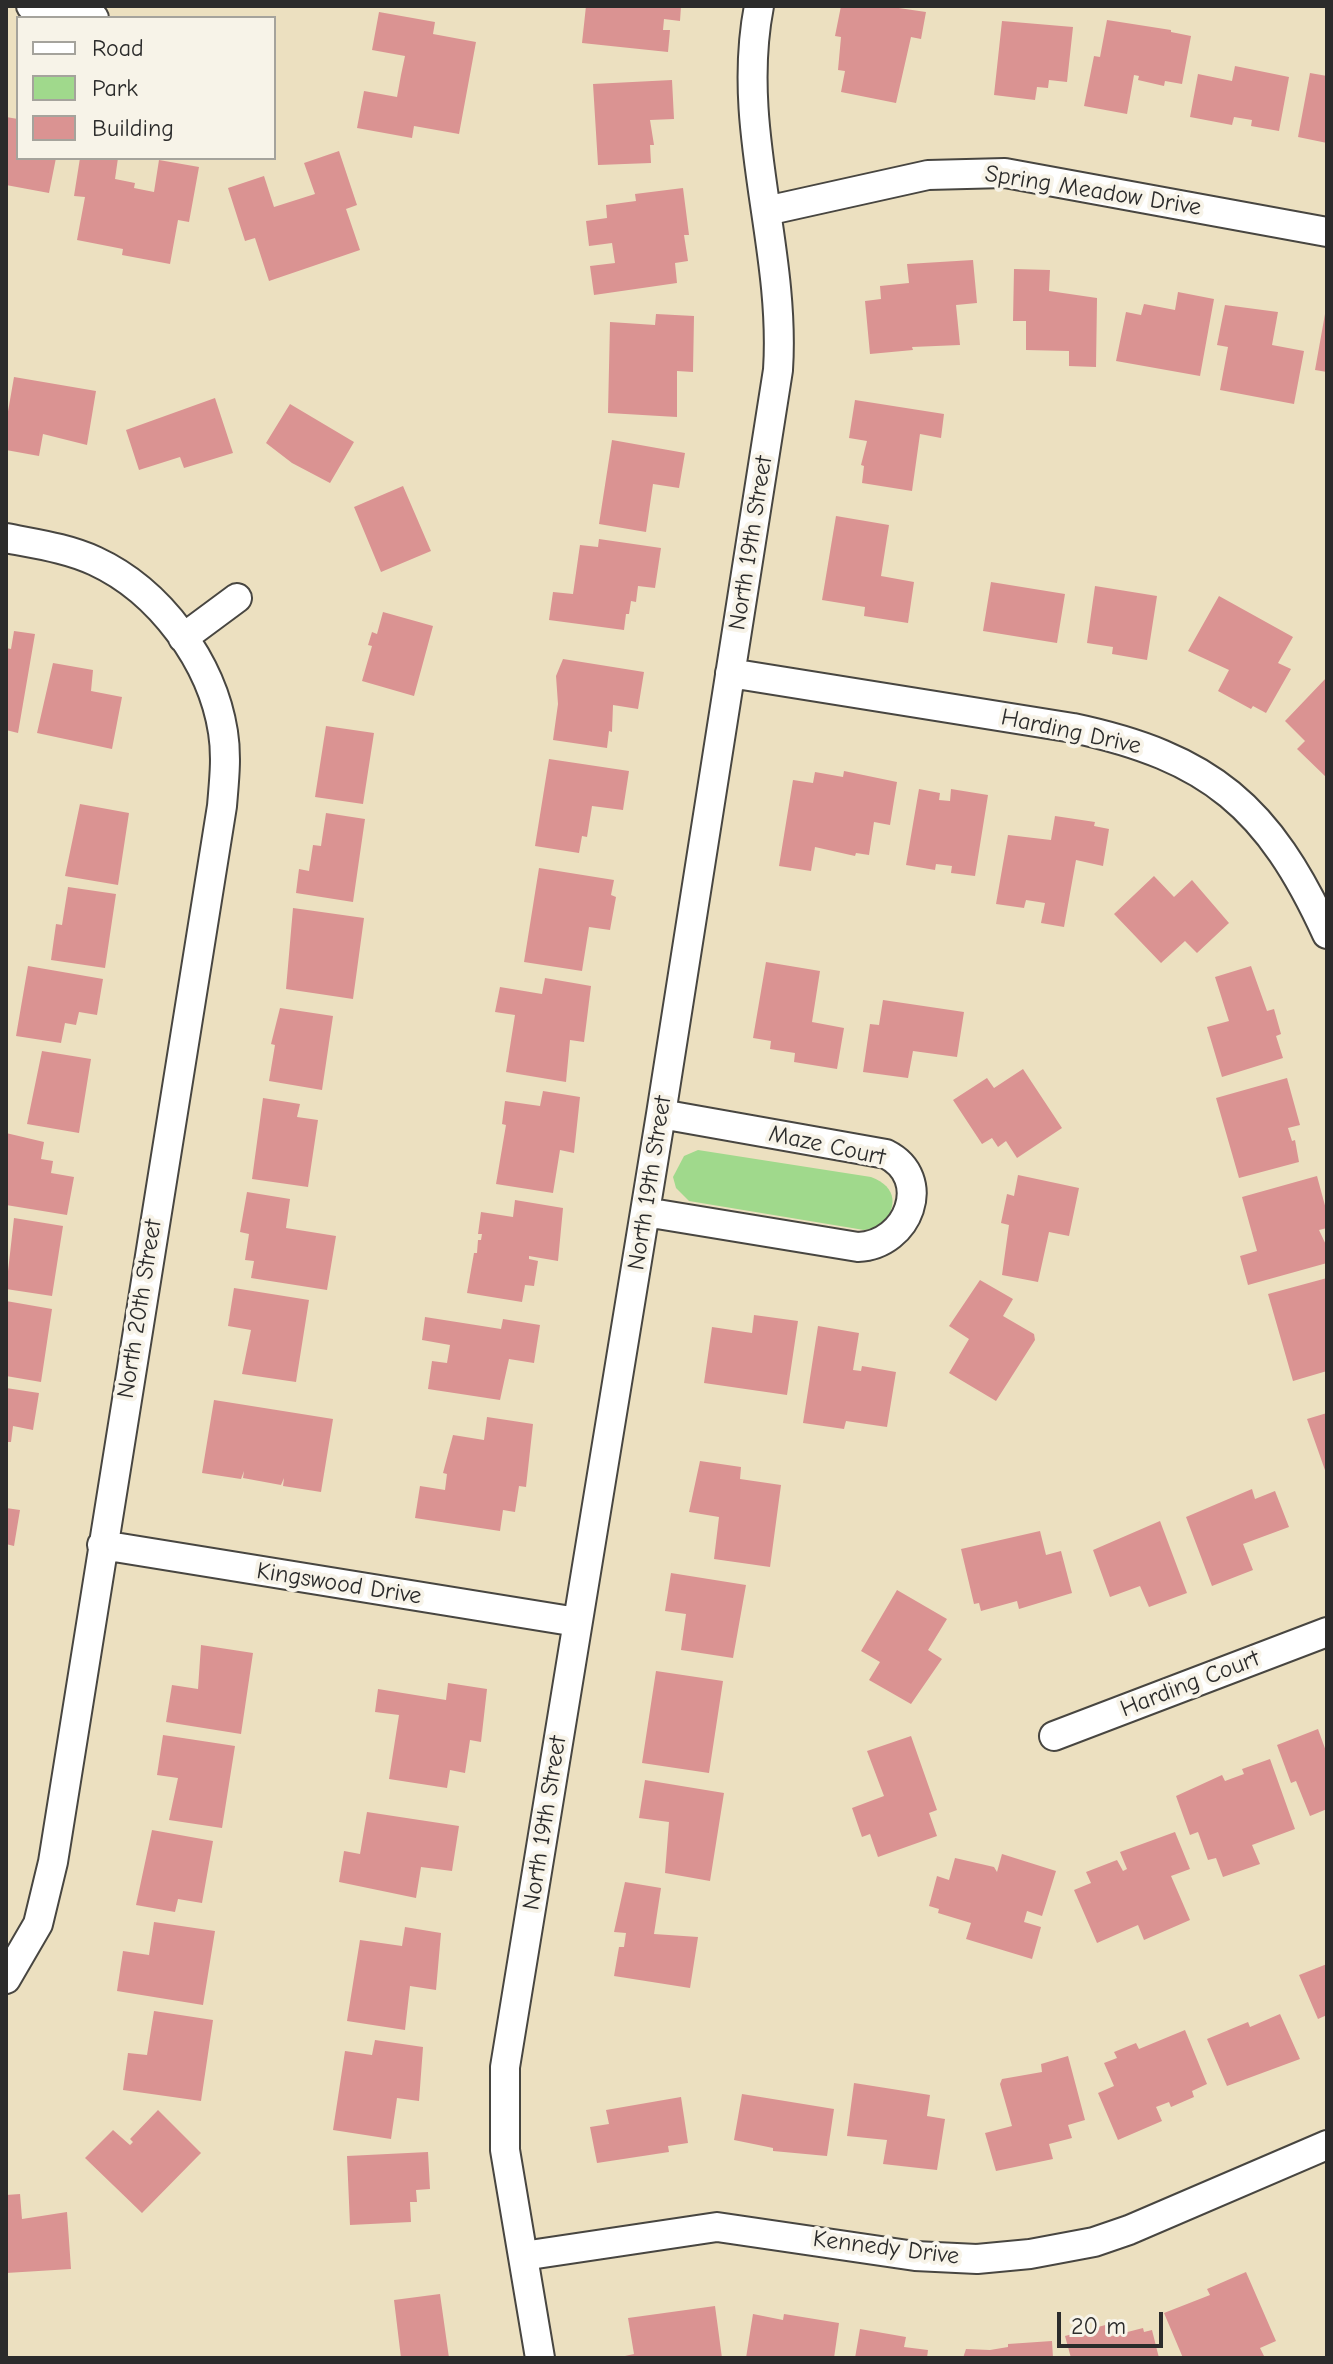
<!DOCTYPE html>
<html>
<head>
<meta charset="utf-8">
<style>
  body { margin:0 }
  #map { position:relative; width:1333px; height:2364px; overflow:hidden; background:#ece0c0; font-family:"Comic Neue",sans-serif }
  canvas { display:block }
  .frame { position:absolute; inset:0; border:8px solid #2b2b2b; pointer-events:none }
  .legend { position:absolute; left:16px; top:16px; width:260px; height:144px; box-sizing:border-box; background:#f7f3e8; border:2px solid #a5a39c; margin:0; padding:10px 14px; list-style:none; font-size:24px; color:#2b2b2b }
  .legend li { display:flex; align-items:center; gap:16px; height:40px }
  .legend b { width:40px; border:2px solid #a5a39c }
  .scale { position:absolute; left:1057px; top:2312px; width:106px; height:36px; box-sizing:border-box; border:4px solid #2b2b2b; border-top:0; padding-left:10px; font-size:24px; line-height:28px; white-space:nowrap; color:#2b2b2b; -webkit-text-stroke:6px #f7f3e8; paint-order:stroke }
</style>
</head>
<body>
<div id="map">
<canvas width="1333" height="2364"></canvas>
<div class="frame"></div>
<ul class="legend">
<li><b style="height:10px;background:#fff"></b>Road</li>
<li><b style="height:22px;background:#a0d98c"></b>Park</li>
<li><b style="height:22px;background:#da9392"></b>Building</li>
</ul>
<div class="scale">20 m</div>
</div>
<script>
const context = document.querySelector('canvas').getContext('2d');
context.lineJoin = 'round';
function paint(path, color) {
  context.fillStyle = color;
  context.fill(path, 'evenodd');
}
function trace(path, color, width, dash) {
  context.strokeStyle = color;
  context.lineWidth = width;
  context.lineCap = dash ? 'butt' : 'round';
  context.setLineDash(dash || []);
  context.stroke(path);
}
function write(font, color, halo, rows, align = 'center') {
  context.font = font + ' "Comic Neue",sans-serif';
  context.lineWidth = 8;
  context.setLineDash([]);
  context.textBaseline = 'middle';
  context.strokeStyle = halo;
  context.fillStyle = color;
  for (const [text, x, y, turn = 0] of rows) {
    context.save();
    context.translate(x, y);
    context.rotate((+turn || 0) * Math.PI / 180);
    context.textAlign = isNaN(turn) ? turn : align;
    if (halo) context.strokeText(text, 0, 0);
    context.fillText(text, 0, 0);
    context.restore();
  }
}
const green = new Path2D(`
  M698 1150 871 1177C898 1187 898 1208 880 1227L864 1230 689 1201 676 1188 673 1177 684 1156Z`);
const building = new Path2D(`
  M586 6H681L680 21 664 19 663 30H670L668 52 582 43Z
  M841 6H885L926 12 921 39 911 37 896 103 841 92 845 71 838 70 841 37 835 36Z
  M379 12 435 22 433 34 476 42 459 134 414 126 412 138 357 128 364 91 397 97 401 75 405 56 372 50Z
  M1107 20 1171 30V32L1191 36 1182 84 1165 81 1164 86 1138 80 1139 76 1134 75 1127 114 1084 106 1094 56 1100 57Z
  M1002 21 1073 27 1067 82 1049 80 1048 88 1037 87 1035 100 994 95Z
  M1235 66 1289 77 1279 131 1251 126 1252 120 1234 117 1232 125 1190 117 1198 74 1232 81Z
  M1310 73 1327 76V143L1298 137Z
  M672 80 674 119 650 120 654 145H650L651 163 598 165 593 84Z
  M6 117 18 119V158H56L49 193 6 185Z
  M339 151 357 205 346 209 360 250 269 281 255 238 245 241 228 188 264 176 274 207 315 194 304 163Z
  M80 158H118L115 179 135 183 134 188 154 192 159 160 199 167 189 222 178 220 170 264 122 255 123 249 77 240 85 197 74 196Z
  M683 188 689 235H684L688 261 675 263 677 283 594 295 590 266 615 263 612 243 589 246 586 221 607 218 606 205 636 201 635 194Z
  M973 260 977 303 956 305 960 345 912 347 913 350 870 354 865 301 881 299 880 286 909 283 907 264Z
  M1014 269 1050 270 1049 291 1097 298 1096 367 1069 366V351L1026 350V321H1013Z
  M1178 292 1214 299 1200 376 1116 361 1126 312 1141 315 1144 304 1175 310Z
  M1225 305 1278 312 1272 345 1304 351 1294 404 1220 390 1228 347 1217 345Z
  M656 314 694 316 693 372 677 371V417L608 413 610 322 655 325Z
  M1325 314H1327V372L1315 370Z
  M14 377 96 391 87 445 43 434 39 456 6 450V423Z
  M215 398 233 453 184 468 180 457 139 470 126 430Z
  M855 400 944 414 941 438 920 434 912 491 862 483 864 466 861 465 867 441 849 438Z
  M290 404 354 442 330 483 292 463 266 443Z
  M612 440 685 453 679 488 653 484 646 532 599 524Z
  M403 486 431 551 381 572 354 507Z
  M836 516 889 525 881 576 914 582 908 623 864 616 865 607 822 600Z
  M599 539 661 548 655 588 638 586 636 602 631 601 629 614H626L624 630 549 620 553 592 573 594 580 545 598 547Z
  M991 582 1065 594 1057 643 983 631Z
  M1095 586 1157 596 1147 660 1112 654 1113 647 1087 643Z
  M1219 596 1293 637 1278 663 1291 669 1266 713 1253 706 1251 709 1218 691 1229 670 1188 651Z
  M383 612 433 626 414 696 362 681 372 646 368 645 372 632 377 634Z
  M14 631 35 634 18 733 6 730V648L11 649Z
  M563 659 644 672 638 709 613 705 612 732 609 731 607 748 553 740 558 704 556 676Z
  M53 663 93 670 91 691 122 697 112 749 37 733Z
  M1327 677V778L1297 749 1305 741 1285 721Z
  M326 726 374 733 363 804 315 797Z
  M549 759 629 771 623 810 592 806 587 837 582 836 579 853 535 846Z
  M844 771 897 782 890 825 874 822 869 855 856 853 855 856 815 847 811 871 779 866 793 780 813 783 815 772 843 777Z
  M919 789 940 793 939 800 950 801 951 789 988 795 975 876 951 873 952 866 936 864 935 870 906 865Z
  M80 804 129 813 118 885 65 876Z
  M326 813 365 819 353 902 296 893 299 869 309 871 313 845 321 846Z
  M1055 816 1095 822 1094 826 1109 829 1103 866 1076 860 1064 927 1041 923 1045 903 1026 900 1024 908 996 904 1008 835 1051 840Z
  M539 868 614 880 611 895 616 897 610 930 589 927 582 971 524 962Z
  M1154 876 1174 897 1192 880 1229 923 1197 953 1185 941 1161 963 1114 914Z
  M68 887 116 894 105 968 51 960 56 924 62 925Z
  M293 908 364 918 353 999 286 989Z
  M766 962 820 971 812 1022 844 1028 837 1069 794 1062 795 1053 770 1049 771 1041 753 1038Z
  M28 966 103 979 97 1015 79 1012 76 1025 65 1023 61 1043 16 1036Z
  M1251 966 1267 1011 1274 1009 1281 1034 1276 1036 1283 1058 1222 1077 1207 1027 1229 1021 1215 977Z
  M545 978 591 986 584 1042 570 1040 566 1082 506 1072 515 1015 495 1012 500 987 542 994Z
  M883 1000 964 1012 957 1057 913 1051 908 1078 863 1072 870 1024 879 1025Z
  M280 1008 333 1016 322 1090 269 1081 275 1045 271 1044Z
  M42 1051 91 1059 79 1133 27 1124Z
  M1023 1069 1062 1128 1017 1158 1006 1141 998 1147 992 1138 982 1144 953 1100 987 1078 994 1088Z
  M1287 1078 1300 1125 1288 1128 1292 1141 1295 1140 1299 1162 1239 1178 1216 1098Z
  M543 1091 580 1097 574 1153 560 1150 553 1193 496 1184 506 1125 502 1124 505 1101 540 1106Z
  M263 1098 300 1104 297 1117 318 1120 308 1187 252 1179Z
  M6 1133 44 1142 41 1159 53 1161 51 1173 74 1177 67 1215 6 1205Z
  M1018 1175 1079 1188 1069 1236 1049 1232 1038 1282 1002 1275 1009 1225 1001 1223 1007 1194 1014 1196Z
  M1317 1176 1327 1213V1228L1319 1230 1327 1247V1263L1248 1285 1240 1256 1257 1251 1242 1197Z
  M247 1192 290 1199 286 1228 336 1236 327 1290 251 1278 254 1261 245 1260 249 1234 240 1232Z
  M515 1200 563 1208 558 1261 529 1256V1259L538 1261 534 1286 525 1285 522 1302 467 1293 474 1253H477L478 1240H481L482 1234H478L481 1212 513 1217Z
  M14 1218 63 1226 52 1296 6 1289Z
  M1327 1278V1371L1293 1381 1268 1294Z
  M980 1280 1013 1299 1003 1316 1034 1334 1035 1340 996 1401 949 1373 969 1339 949 1326Z
  M234 1288 309 1300 296 1382 242 1374 251 1330 228 1326Z
  M6 1301 52 1309 41 1382 6 1376Z
  M754 1315 798 1321 787 1395 704 1383 712 1327 752 1333Z
  M425 1317 501 1329 503 1319 540 1325 534 1363 509 1359 500 1400 428 1389 432 1361 447 1363 450 1345 422 1340Z
  M818 1326 859 1333 853 1370 861 1371 862 1366 896 1372 887 1427 846 1421 844 1429 803 1423Z
  M6 1388 39 1393 33 1430 13 1426 11 1442H6Z
  M214 1400 333 1419 321 1492 283 1486 284 1478 281 1485 243 1478 244 1471 241 1479 202 1473Z
  M1327 1413V1473H1326L1307 1419Z
  M487 1417 533 1424 526 1487 519 1486 515 1512 503 1510 500 1531 415 1518 420 1486 445 1490 447 1474 443 1473 453 1435 484 1440Z
  M700 1461 741 1467 740 1479 781 1485 770 1567 714 1559 719 1517 689 1512Z
  M1252 1489 1255 1499 1275 1491 1289 1527 1243 1544 1253 1570 1212 1586 1186 1517Z
  M6 1508 20 1510 14 1546 6 1544Z
  M1160 1521 1187 1593 1149 1607 1140 1586 1110 1597 1093 1550Z
  M1040 1531 1046 1555 1061 1551 1072 1593 1019 1609 1017 1601 981 1611 979 1603 974 1604 961 1549Z
  M671 1573 746 1585 733 1658 681 1650 686 1614 665 1611Z
  M897 1590 947 1619 928 1650 942 1659 911 1704 869 1680 880 1662 861 1651Z
  M201 1645 253 1653 241 1734 166 1722 172 1685 198 1689Z
  M656 1671 723 1681 709 1773 642 1763Z
  M448 1683 487 1689 481 1742 470 1740 465 1773 450 1770 447 1788 389 1779 399 1715 375 1712 378 1689 446 1700Z
  M1318 1729 1327 1754V1809L1310 1816 1296 1781 1291 1783 1277 1745Z
  M163 1735 235 1746 222 1828 169 1820 178 1778 157 1775Z
  M911 1736 937 1810 929 1813 937 1836 878 1857 870 1834 862 1837 852 1808 884 1796 867 1751Z
  M1270 1759 1295 1829 1252 1845 1260 1864 1223 1877 1216 1858 1208 1860 1198 1832 1190 1835 1176 1796 1222 1775 1225 1781 1244 1774 1242 1769Z
  M645 1780 724 1793 710 1881 665 1873 669 1822 639 1818Z
  M367 1812 459 1826 452 1871 421 1867 416 1898 339 1882 344 1851 360 1854Z
  M152 1830 213 1841 202 1903 178 1899 175 1912 136 1905Z
  M1175 1832 1190 1869 1171 1876 1190 1920 1144 1940 1138 1925 1097 1943 1074 1890 1091 1883 1086 1872 1117 1860 1123 1871 1127 1869 1120 1852Z
  M1002 1854 1056 1871 1042 1916 1027 1911 1024 1922 1041 1927 1032 1959 966 1939 971 1923 938 1913 939 1909 929 1906 937 1876 949 1880 955 1858 994 1867 997 1872Z
  M625 1882 661 1888 654 1934 698 1937 690 1988 614 1976 619 1947H624L626 1933 614 1932Z
  M154 1922 215 1931 203 2005 117 1991 123 1951 149 1955Z
  M405 1927 441 1933 436 1990 410 1986 405 2030 347 2021 360 1940 402 1946Z
  M1327 1964V2015L1318 2019 1299 1975Z
  M154 2011 213 2020 201 2101 123 2090 128 2053 147 2055Z
  M1280 2014 1300 2059 1227 2086 1207 2039 1248 2022 1250 2027Z
  M1185 2030 1207 2084 1192 2091 1194 2097 1171 2107 1169 2102 1156 2107 1162 2121 1118 2140 1098 2093 1114 2086 1104 2063 1117 2058 1114 2052 1136 2043 1139 2049Z
  M375 2040 423 2047 419 2101 397 2098 391 2139 333 2130 345 2051 372 2055Z
  M1068 2056 1085 2120 1068 2125 1072 2138 1049 2144 1053 2159 996 2171 985 2133 1012 2126 1000 2084 1002 2079 1042 2072 1041 2064Z
  M854 2083 930 2095 927 2116 945 2119 937 2170 883 2164 887 2140 847 2136Z
  M742 2094 834 2109 827 2156 773 2151V2148L734 2140Z
  M681 2097 688 2143 668 2146 669 2152 597 2163 590 2127 609 2124 606 2110Z
  M158 2110 201 2153 142 2213 85 2158 113 2130 130 2145 133 2142 130 2139Z
  M428 2152 430 2189 416 2190 417 2202H410L411 2222 350 2225 347 2156Z
  M20 2194 22 2219 67 2212 71 2269 6 2273V2195Z
  M1246 2272 1276 2341 1260 2348 1265 2358H1183L1164 2313 1210 2295 1207 2289Z
  M440 2294 449 2358H401L394 2300Z
  M715 2306 722 2358H616L634 2354 628 2318Z
  M753 2314 783 2320 784 2314 839 2323 834 2358H746Z
  M1109 2324 1112 2336 1143 2328 1144 2332 1152 2330 1159 2358H1071L1065 2336Z
  M860 2329 906 2337 904 2347 928 2350 927 2358H855Z
  M1052 2341 1053 2358H963L966 2349 990 2350 1008 2347V2344Z`);
const minor = new Path2D(`
  M31 6 94 18
  M766 211 928 175 1005 173 1327 232
  M6 538C36 544 67 548 95 561 160 591 212 662 223 732 227 757 224 781 222 806L53 1862 38 1924 6 1979
  M183 638 237 598
  M730 673 1073 728C1210 757 1269 807 1327 934
  M645 1212 858 1247C909 1245 934 1178 886 1154L661 1114
  M102 1545 577 1622
  M1054 1736 1327 1632
  M523 2256 717 2227 915 2256 977 2259 1030 2254 1094 2242 1129 2230 1327 2145
  M540 2358 505 2150V2067L661 1114 778 370C786 246 735 129 759 6`);
const streetNames = [
  ["Spring Meadow Drive",1093,191,9],
  ["North 19th Street",751,543,-81],
  ["Harding Drive",1071,732,12],
  ["Maze Court",827,1146,12],
  ["North 19th Street",650,1183,-81],
  ["North 20th Street",140,1309,-81],
  ["Kingswood Drive",339,1584,9],
  ["Harding Court",1190,1684,-21],
  ["North 19th Street",545,1823,-81],
  ["Kennedy Drive",886,2248,7]
];
paint(green, '#a0d98c');
paint(building, '#da9392');
trace(minor, '#484641', 32);
trace(minor, '#fff', 28);
write('24px', '#2b2b2b', '#f7f3e8', streetNames);
</script>
</body>
</html>
